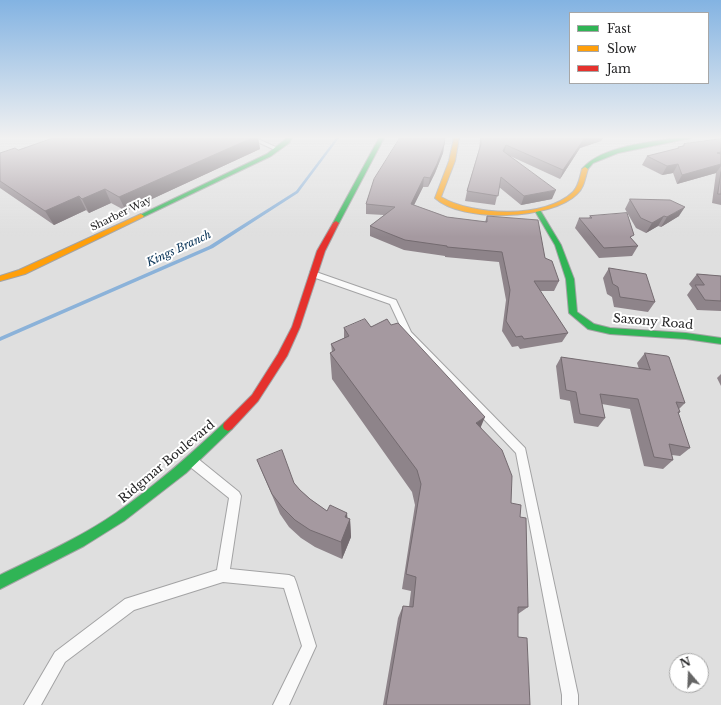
<!DOCTYPE html>
<html>
<head>
<meta charset="utf-8">
<style>
  body { margin:0 }
  #map { position:relative; width:721px; height:705px; overflow:hidden; background:#dfdfdf; font-family:"Libre Baskerville",serif }
  canvas { display:block }
  .legend { position:absolute; left:569px; top:12px; width:140px; height:72px; box-sizing:border-box; background:#fff; border:1px solid #a7a7a7; margin:0; padding:5px 7px; list-style:none; font-size:12px; color:#232324 }
  .legend li { display:flex; align-items:center; gap:8px; height:20px }
  .legend b { width:20px; border:1px solid #a7a7a7 }
  .north { position:absolute; left:669px; top:653px; width:40px; height:40px; box-sizing:border-box; background:#fff; border:1px solid #a7a7a7; border-radius:50%; rotate:341deg; font-size:11px; font-weight:700; line-height:16px; text-align:center; color:#232324 }
  .north::after { content:''; display:block; margin:auto; width:14px; height:18px; background:#656565; clip-path:polygon(50% 0,100% 100%,50% 72%,0 100%) }
</style>
</head>
<body>
<div id="map">
<canvas width="721" height="705"></canvas>
<ul class="legend">
<li><b style="height:5px;background:#30b455"></b>Fast</li>
<li><b style="height:5px;background:#ff9f0a"></b>Slow</li>
<li><b style="height:5px;background:#e5322d"></b>Jam</li>
</ul>
<div class="north">N</div>
</div>
<script>
const context = document.querySelector('canvas').getContext('2d');
context.lineJoin = 'round';
function paint(path, color) {
  context.fillStyle = color;
  context.fill(path, 'evenodd');
}
function trace(path, color, width, dash) {
  context.strokeStyle = color;
  context.lineWidth = width;
  context.lineCap = dash ? 'butt' : 'round';
  context.setLineDash(dash || []);
  context.stroke(path);
}
function write(font, color, halo, rows, align = 'center') {
  context.font = font + ' "Libre Baskerville",serif';
  context.lineWidth = 4;
  context.setLineDash([]);
  context.textBaseline = 'middle';
  context.strokeStyle = halo;
  context.fillStyle = color;
  for (const [text, x, y, turn = 0] of rows) {
    context.save();
    context.translate(x, y);
    context.rotate((+turn || 0) * Math.PI / 180);
    context.textAlign = isNaN(turn) ? turn : align;
    if (halo) context.strokeText(text, 0, 0);
    context.fillText(text, 0, 0);
    context.restore();
  }
}
const stream = new Path2D(`
  M336 138H339L298 193 213 248 0 341V337L209 246 296 191Z`);
const lane = new Path2D(`
  M249 138H256L280 149 275 150Z
  M310 272H316L396 300 411 332 525 448 578 695V705H562V695L516 453 405 336 390 304 310 276Z
  M193 457 197 458 239 492 241 496 230 569 289 575 294 577 296 582 316 646 289 705H273L302 646 284 588 223 582 134 610 65 662 41 705H24L55 652 125 599 217 570 229 498 189 466 187 462 189 458Z`);
const fast = new Path2D(`
  M287 138H292L289 143 271 156 143 217 138 216 267 154Z
  M379 138H384L339 223 334 224 333 223Z
  M678 138H691L618 153 593 163 587 170 582 169C601 146 650 142 678 138Z
  M536 210H540L561 245 574 279 577 312 594 324 610 328 686 333 721 338V344L686 339 610 334 588 329 569 313 566 279 555 245 535 211Z
  M228 421 232 423 233 426 232 429 186 473 124 521 84 546 0 589V575C39 556 80 538 116 513 155 486 190 455 224 423Z`);
const slow = new Path2D(`
  M454 138H459L455 161 441 197C473 216 545 219 573 192 579 186 580 176 582 169L585 167 588 169C585 178 584 188 577 194 551 220 462 223 435 198L449 161Z
  M141 214 144 216 143 217 25 274 0 281V276L19 270Z`);
const jam = new Path2D(`
  M336 221 339 223 325 251 300 327 287 356 258 401 232 429 228 431 224 429 223 426 224 423 252 395 278 354 292 327 317 251 333 223Z`);
const wall = new Path2D(`
  M53 138H258L260 149 126 211 111 203 89 213 86 210 54 225 0 188V153L18 150Z
  M445 138 443 153 435 173 428 187H423L414 205 447 217 485 222 487 216 545 258 559 281 554 291H540L568 333 562 342 520 349 518 346 512 347 502 331 506 300 499 262 445 257V256L404 250 370 236V226L384 215 366 214V204Z
  M480 138H603L601 141 580 148 560 179 510 156 552 199 521 205 499 187 495 205 465 201 467 191 479 149 480 140Z
  M721 139V205L712 203 716 173 677 184 673 173 662 175 642 165 647 156 677 149 678 147 682 146 684 144Z
  M630 199 679 216 661 227 658 226 646 233 636 228 625 209Z
  M590 216 631 239 638 246 632 256 599 258 575 228 579 218H589Z
  M609 268 655 302 648 312 614 307 612 297 607 294 603 278Z
  M697 274 721 276V311L697 310 687 295 692 288 689 284Z
  M391 325 481 427 511 503 520 517 528 607 518 614V637L530 705H383L398 618 403 606 409 607 411 591 402 589 415 505 412 492 332 379 330 353 332 352 331 344 344 338V328Z
  M645 353 685 403 679 409 680 412 678 414 690 448 680 456 672 455 673 460 663 469 644 466 630 409 602 404 605 418 598 427 574 423 570 401 560 399 556 366 561 357 639 369 637 363Z
  M721 374V386L717 378Z
  M257 460 294 483 300 490 310 499 327 511 347 513V518L350 519 351 537 342 559 315 547 301 538 289 527 280 514Z`);
const shadedWall = new Path2D(`
  M252 138H258L260 149 126 211 119 197Z
  M445 138 443 153 435 173 428 187 430 178Z
  M587 138H603L601 141 580 148 560 179 563 170 584 139Z
  M506 145 504 153 503 151Z
  M678 164 673 173 662 175 667 166Z
  M721 164V166L716 173 677 184 682 175Z
  M424 177 423 187 410 213 411 204Z
  M105 189 111 203 89 213 82 199Z
  M556 190 552 199 521 205 524 196Z
  M79 196 86 210 54 225 45 211Z
  M685 207 679 216 661 227 667 217Z
  M664 216 658 226 646 233 652 223Z
  M485 417 475 441 476 423Z
  M347 513 348 524 350 519 351 537 342 559 341 542 345 517Z`);
const building = new Path2D(`
  M53 138H252L119 197 105 189 82 199 79 196 45 211 0 181V153L15 148 18 150Z
  M400 138H445L444 145 437 164 430 178 424 177 411 204 447 217 487 222V216L538 220 545 258 552 261 559 281H534L568 333 524 339 522 336 516 337 506 321 510 290 502 252 447 247V246L405 240 370 226 395 207 366 204 374 179Z
  M481 138H587L584 139 563 170 506 145 503 151 556 190 524 196 501 177 498 196 467 191 481 144Z
  M721 139V152L717 153 721 154V164L682 175 678 164 667 166 647 156 679 148 678 147 684 146V144Z
  M721 172V194H718Z
  M630 199 670 200 685 207 667 217 664 216 652 223 641 218Z
  M627 213 634 235 630 237 638 246 604 248 579 218H592L590 216Z
  M609 268 646 274 655 302 620 297 618 287 613 284Z
  M697 274 721 276V301L705 300 695 285H704Z
  M365 319 371 327 387 319 391 325 398 323 485 417 476 423 502 450 512 476 511 503 521 505 520 517 526 518 528 607H518V637L527 638 530 705H386L403 606 413 607 416 577 406 574 421 484 417 470 330 353 335 350 331 344 349 336 344 328Z
  M645 353 667 356 669 357 685 403 676 402 680 412H678L690 448 669 444 673 460 654 457 638 399 600 394 605 418 580 414 576 392 566 390 561 357 650 370Z
  M282 450 294 483 300 490 310 499 327 511 330 505 347 513 345 517 350 519 341 542 310 530 295 520 282 507 272 494 257 460Z`);
const farStreetnames = [
  ["Sharber Way",121,214,-26]
];
const farWaternames = [
  ["Kings Branch",179,249,-25]
];
const streetNames = [
  ["Saxony Road",653,322,5],
  ["Ridgmar Boulevard",167,462,-40]
];
paint(stream, '#8bb2d9');
trace(lane, '#a3a3a4', 2);
trace(fast, '#a3a3a4', 2);
trace(slow, '#a3a3a4', 2);
trace(jam, '#a3a3a4', 2);
paint(lane, '#fafafa');
paint(fast, '#30b455');
paint(slow, '#ff9f0a');
paint(jam, '#e5322d');
paint(wall, '#8e848a');
paint(shadedWall, '#746b70');
paint(building, '#a599a0');
trace(building, '#746b70', 1);
const sky = context.createLinearGradient(0, 0, 0, 237);
sky.addColorStop(0, '#83b3e2');
sky.addColorStop(0.58, '#f1f1f1');
sky.addColorStop(1, '#f1f1f100');
context.fillStyle = sky;
context.fillRect(0, 0, 721, 237);
write('10px', '#232324', '#fff', farStreetnames);
write('italic 11px', '#063155', '#fff', farWaternames);
write('12px', '#232324', '#fff', streetNames);
</script>
</body>
</html>
